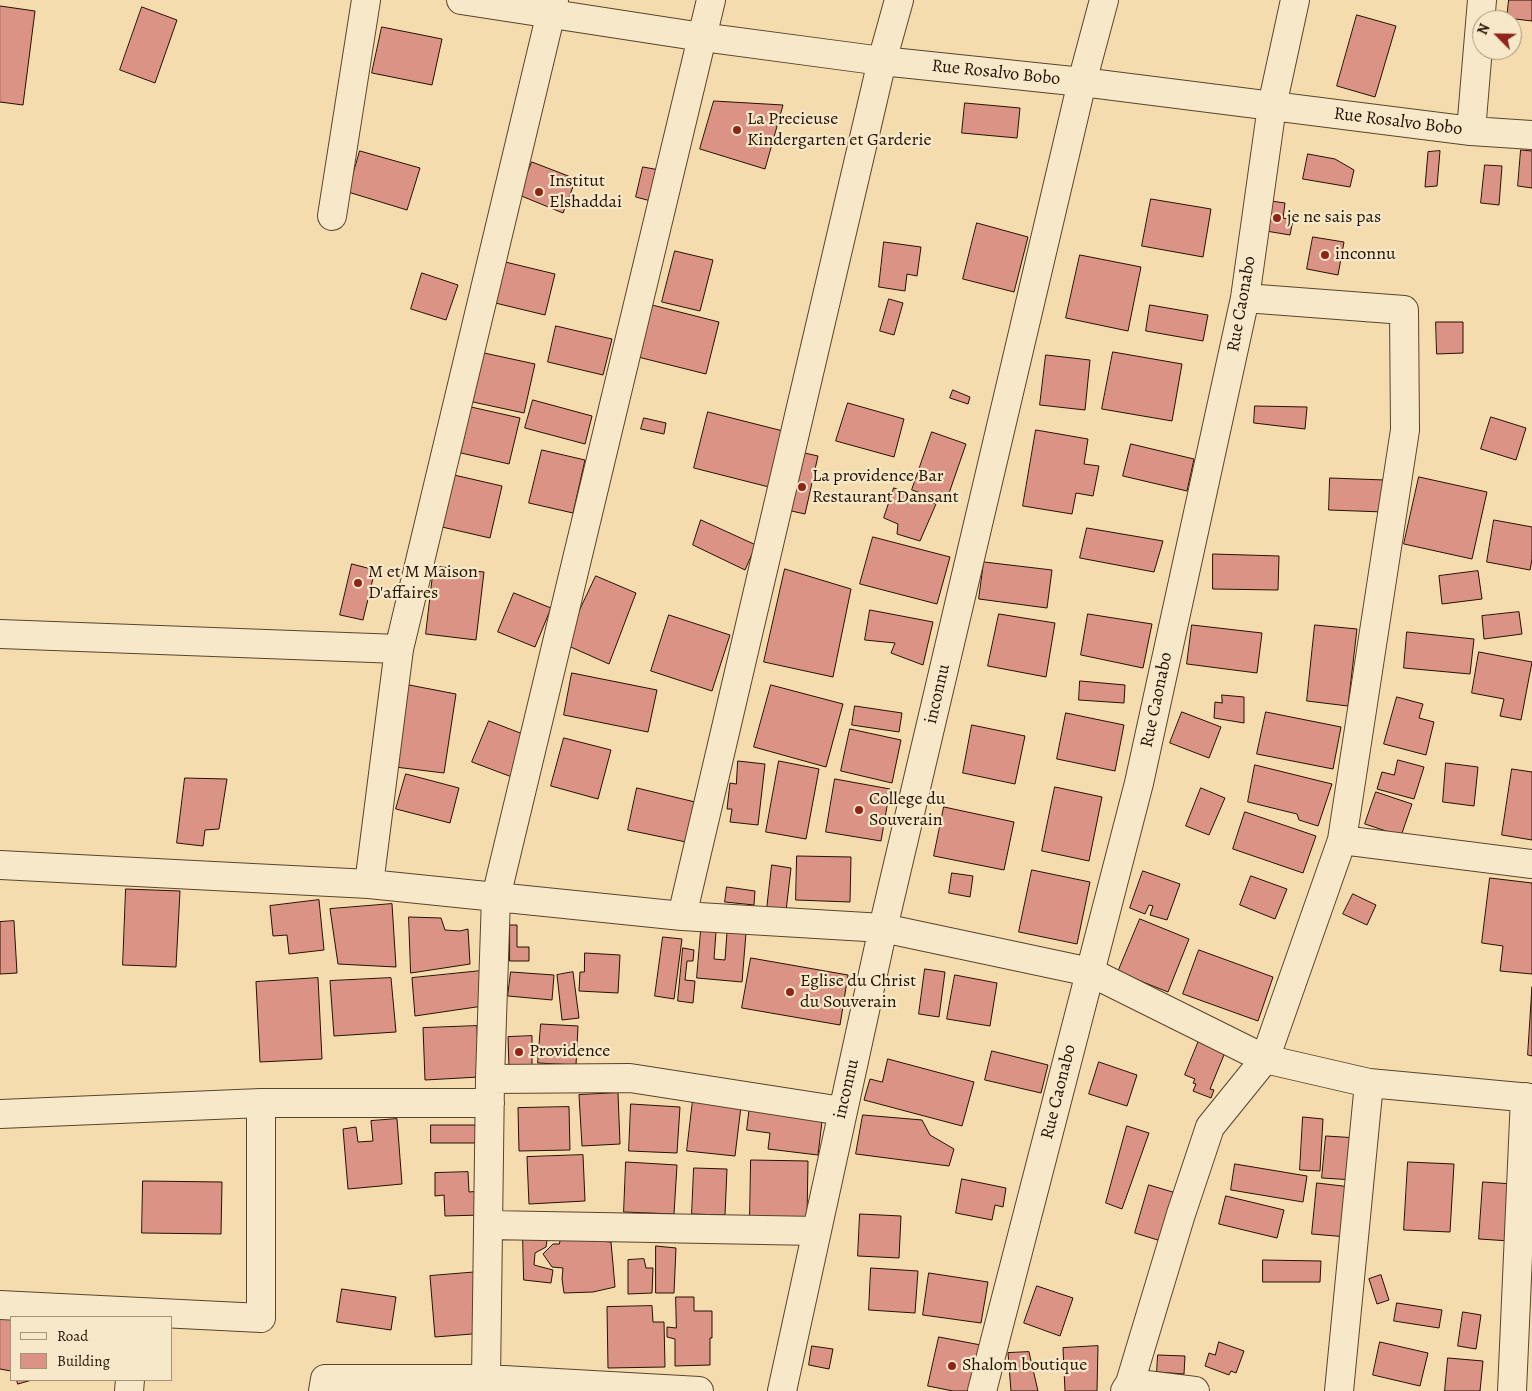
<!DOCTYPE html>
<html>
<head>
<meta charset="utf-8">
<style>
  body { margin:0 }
  #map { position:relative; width:1532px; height:1391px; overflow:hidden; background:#f5dcae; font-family:Alegreya,serif }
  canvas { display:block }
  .legend { position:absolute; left:10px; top:1316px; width:162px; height:65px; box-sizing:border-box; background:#f8e8ca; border:1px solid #a4927a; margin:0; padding:6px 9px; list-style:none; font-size:15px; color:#251101 }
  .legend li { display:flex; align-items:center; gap:10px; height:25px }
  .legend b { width:25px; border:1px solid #a4927a }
  .north { position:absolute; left:1472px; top:10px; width:50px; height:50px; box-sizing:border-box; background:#f8e8ca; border:1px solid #a4927a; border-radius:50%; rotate:293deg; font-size:14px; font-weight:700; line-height:20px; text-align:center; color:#251101 }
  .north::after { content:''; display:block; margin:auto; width:18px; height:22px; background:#8f2418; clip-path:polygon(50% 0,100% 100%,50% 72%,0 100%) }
</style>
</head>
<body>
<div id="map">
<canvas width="1532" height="1391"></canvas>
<ul class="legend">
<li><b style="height:6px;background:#f8e8ca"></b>Road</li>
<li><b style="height:14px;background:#db9385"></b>Building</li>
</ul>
<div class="north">N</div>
</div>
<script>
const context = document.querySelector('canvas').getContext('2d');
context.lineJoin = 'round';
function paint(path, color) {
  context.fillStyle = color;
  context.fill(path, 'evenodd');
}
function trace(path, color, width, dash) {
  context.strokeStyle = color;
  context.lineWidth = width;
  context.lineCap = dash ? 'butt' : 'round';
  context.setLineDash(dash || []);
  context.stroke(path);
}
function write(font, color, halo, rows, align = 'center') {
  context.font = font + ' Alegreya,serif';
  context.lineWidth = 4.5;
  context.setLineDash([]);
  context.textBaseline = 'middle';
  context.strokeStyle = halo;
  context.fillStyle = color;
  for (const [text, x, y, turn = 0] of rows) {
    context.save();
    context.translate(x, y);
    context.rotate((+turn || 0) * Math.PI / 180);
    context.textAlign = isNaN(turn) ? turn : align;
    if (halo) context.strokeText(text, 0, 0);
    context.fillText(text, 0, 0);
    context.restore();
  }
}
const building = new Path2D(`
  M1509 0H1532V21L1507 18Z
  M0 6 35 11 23 105 0 102Z
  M142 7 177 20 155 83 120 70Z
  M1357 15 1396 26 1375 97 1337 86Z
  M382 27 442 39 432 85 372 73Z
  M714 101 783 105 765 169 700 149Z
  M965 103 1020 108 1017 138 962 133Z
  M1521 150 1532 151V188L1518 186Z
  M360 151 420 168 407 210 348 192Z
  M1440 151 1437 186 1425 187 1428 152Z
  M1308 154 1335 159 1354 170 1350 187 1303 179Z
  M532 162 576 179 563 213 519 195Z
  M1485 165 1502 166 1499 205 1481 203Z
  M643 167 665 171 658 203 636 197Z
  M1151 199 1211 209 1203 257 1142 246Z
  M1271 201 1285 203 1283 218 1293 220 1290 235 1266 231Z
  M977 223 1028 237 1014 292 963 279Z
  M1313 237 1344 242 1338 275 1307 269Z
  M884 242 921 247 917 276 907 274 905 291 879 287Z
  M675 251 713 260 700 311 662 302Z
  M1080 255 1141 267 1128 331 1066 318Z
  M497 260 555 274 545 315 487 301Z
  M422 273 458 285 446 320 411 309Z
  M889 299 903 303 894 335 880 331Z
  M652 305 719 322 706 374 638 357Z
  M1150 305 1208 315 1203 341 1146 331Z
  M1436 322H1463V353L1437 354Z
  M556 326 612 339 603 375 548 362Z
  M1113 352 1182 364 1172 421 1102 409Z
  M484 353 535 364 524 413 473 402Z
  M1046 355 1090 360 1085 410 1040 405Z
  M953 390 970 397 968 404 950 398Z
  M533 400 592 416 585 444 525 428Z
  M848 403 904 419 894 457 836 441Z
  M1255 406 1307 407 1305 429 1254 423Z
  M471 407 520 418 509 464 461 453Z
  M708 412 783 431 769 487 694 468Z
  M1491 417 1526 428 1516 460 1481 449Z
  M644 418 666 423 664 434 641 429Z
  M1036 430 1088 439 1084 464 1099 466 1093 496 1076 493 1072 514 1023 506Z
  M932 432 966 444 946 502 912 490Z
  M1131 444 1194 459 1187 491 1123 476Z
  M542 450 585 460 573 513 529 503Z
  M800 452 818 456 805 514 787 510Z
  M454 475 502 486 490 538 442 527Z
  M1419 477 1487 492 1472 559 1404 544Z
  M1330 478 1385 480 1384 512 1329 510Z
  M894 488 936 504 920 541 897 534 898 524 884 518Z
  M701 520 756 545 745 570 693 545Z
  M1494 520 1532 527V559L1530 570 1487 562Z
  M1087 528 1163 541 1154 572 1080 558Z
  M873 537 950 557 937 604 860 584Z
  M1213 554 1279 556 1278 590 1213 589Z
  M984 562 1052 570 1047 608 979 599Z
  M352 564 375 570 363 620 340 615Z
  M434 566 484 572 476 640 426 634Z
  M785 569 851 589 833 677 764 662Z
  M1478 571 1482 599 1442 604 1439 576Z
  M596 576 636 593 609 664 564 644Z
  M514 593 551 608 535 647 498 632Z
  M870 610 933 622 923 665 891 653 895 643 865 640Z
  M1519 612 1522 634 1484 639 1482 616Z
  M999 614 1055 623 1046 677 988 666Z
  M1088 614 1152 624 1143 668 1081 655Z
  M669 615 730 635 712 691 651 671Z
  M1192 625 1262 633 1257 673 1187 664Z
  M1315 625 1357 629 1348 706 1307 701Z
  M1407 632 1474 639 1470 674 1404 668Z
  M1479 652 1532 662 1521 720 1500 716 1504 699 1472 693Z
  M572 673 657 690 648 732 564 715Z
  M1080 681 1125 685 1124 703 1079 700Z
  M404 684 456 694 444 773 395 767Z
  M771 685 843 704 826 767 754 747Z
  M1222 695 1244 697V723L1214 718 1215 702 1222 703Z
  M1397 697 1423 704 1419 718 1434 722 1426 755 1384 744Z
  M855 706 902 713 899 732 852 725Z
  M1182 712 1221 727 1209 758 1170 743Z
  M1266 712 1341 727 1333 769 1257 754Z
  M1066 713 1124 725 1115 771 1057 759Z
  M489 721 528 736 512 777 472 762Z
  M972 725 1025 736 1015 784 963 773Z
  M850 729 901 740 892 783 841 771Z
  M564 738 611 750 598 799 551 786Z
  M1398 760 1424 767 1414 799 1377 789 1382 772 1394 775Z
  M738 761 765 764 758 825 730 822 732 809H727L730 783 736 784Z
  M779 761 819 769 806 839 766 832Z
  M1446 763 1478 767 1474 806 1443 802Z
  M1255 765 1332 784 1318 826 1299 820 1297 814 1248 802Z
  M1512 769 1532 772V840L1502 835Z
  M406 774 459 788 450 823 396 809Z
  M185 778 227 779 219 829 205 830 203 846 177 843Z
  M835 779 890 789 881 841 826 832Z
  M1055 787 1102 797 1089 861 1042 851Z
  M637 788 695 802 686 842 628 830Z
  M1201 788 1225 798 1209 835 1186 826Z
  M1376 792 1412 804 1401 836 1365 824Z
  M944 807 1014 822 1004 870 934 856Z
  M1245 812 1316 836 1303 873 1233 849Z
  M797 856 851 857 850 902 796 900Z
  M772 865 791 868 786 911 767 909Z
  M1032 870 1090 882 1077 944 1019 932Z
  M1143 871 1180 884 1167 920 1150 915 1153 906 1149 905 1145 914 1130 908Z
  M952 873 973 876 970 897 949 893Z
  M1251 876 1287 889 1275 919 1240 905Z
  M1490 878 1532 883V974L1500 971 1503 946 1482 943Z
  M727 887 755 891 754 905 725 902Z
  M126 889 180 891 176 967 123 965Z
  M1353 894 1376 905 1367 925 1343 914Z
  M319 900 324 950 289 954 287 935 273 936 270 906Z
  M392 904 396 967 338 964 330 909Z
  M409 917 441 918 445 930 460 931 468 929 470 964 411 973Z
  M1140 919 1189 939 1168 992 1118 972Z
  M14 921 17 973 0 974V922Z
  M510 925H517V947H529V961H510Z
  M701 931 716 932 714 959 725 960 727 932 746 933 742 982 697 978Z
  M663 937 682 939 674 999 655 996Z
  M683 948 694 950 693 961H687L685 980 695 981 693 1003 678 1001Z
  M1199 950 1273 977 1258 1021 1183 994Z
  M585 953 620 955 618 993 579 991 580 972H584Z
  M751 958 848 975 840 1025 742 1008Z
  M925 969 945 972 939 1017 919 1014Z
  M481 971 483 1006 415 1016 412 978Z
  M511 972 554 975 552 1000 508 996Z
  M573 972 579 1018 562 1020 557 975Z
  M955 975 997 983 990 1026 947 1019Z
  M318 978 322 1059 260 1062 256 982Z
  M391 978 396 1032 334 1036 330 981Z
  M1532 987V1056L1528 1055Z
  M541 1024 578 1026 576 1065 538 1063Z
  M477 1026 479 1077 425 1080 423 1028Z
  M1202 1033 1226 1050 1210 1089 1214 1090 1211 1098 1193 1091 1196 1084 1193 1083 1195 1079 1185 1075Z
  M532 1036V1065L509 1067 508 1037Z
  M992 1051 1048 1065 1041 1093 985 1080Z
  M888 1059 974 1082 962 1126 864 1100 870 1079 882 1082Z
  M1099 1062 1137 1075 1127 1106 1089 1094Z
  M694 1091 742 1098 735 1156 687 1151Z
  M618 1093 620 1144 582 1146 579 1095Z
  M631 1104 680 1107 677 1153 629 1151Z
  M750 1105 823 1113 818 1155 768 1149 770 1133 747 1130Z
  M569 1107 570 1150 519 1151 518 1108Z
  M863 1115 922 1120 930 1135 954 1149 949 1166 856 1154Z
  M1303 1117 1323 1119 1320 1171 1300 1170Z
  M397 1119 402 1184 348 1189 343 1129 356 1127 358 1142 373 1141 371 1121Z
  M431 1125H475L478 1143H431Z
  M1127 1126 1149 1133 1122 1209 1106 1203Z
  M1326 1136 1358 1138 1354 1180 1322 1178Z
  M583 1155 585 1201 529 1204 527 1157Z
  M751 1160 808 1161 807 1217 750 1216Z
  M626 1162 677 1165 674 1214 624 1212Z
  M1408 1162 1454 1164 1450 1232 1404 1230Z
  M1235 1164 1307 1176 1303 1202 1231 1190Z
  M694 1168 727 1169 725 1215 692 1214Z
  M468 1172 469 1192 480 1191 481 1215 445 1216 444 1195 435 1196V1173Z
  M962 1179 1006 1188 1003 1207 995 1205 992 1220 956 1213Z
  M143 1181 222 1182 221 1234 142 1233Z
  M1483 1182 1514 1184 1510 1241 1479 1239Z
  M1317 1183 1351 1187 1347 1237 1312 1234Z
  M1149 1185 1176 1193 1161 1241 1135 1233Z
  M1226 1196 1284 1210 1277 1238 1219 1224Z
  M860 1214 901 1216 899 1258 858 1256Z
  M523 1237 547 1240 546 1247 535 1253 534 1265 553 1270 551 1283 524 1280Z
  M561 1238 611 1242 615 1287 593 1292 564 1293 562 1279 563 1268 552 1267 543 1254 553 1244H559Z
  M656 1246 676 1248 674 1293H656Z
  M644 1259 646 1268H653L652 1293 628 1294V1260Z
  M1263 1260 1321 1261 1320 1282H1263Z
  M871 1268 918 1271 915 1313 869 1310Z
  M479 1272 484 1333 435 1337 430 1276Z
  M929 1273 988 1282 981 1323 923 1315Z
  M1381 1275 1389 1300 1377 1304 1369 1279Z
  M1037 1286 1073 1298 1060 1336 1024 1323Z
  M342 1289 396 1297 391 1330 337 1322Z
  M676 1297H694V1311H712V1338H710V1365L675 1366V1339L667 1337V1327L676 1328Z
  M1397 1303 1442 1310 1439 1328 1394 1321Z
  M652 1306 653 1322H664L665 1367 608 1368 607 1307Z
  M1463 1312 1481 1315 1476 1349 1458 1346Z
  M0 1315 11 1317V1371L0 1369Z
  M939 1337 986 1346 974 1391H953L928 1386Z
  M1219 1342 1244 1351 1236 1373 1231 1371 1229 1375 1205 1366 1209 1353 1215 1355Z
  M1380 1342 1428 1353 1420 1386 1373 1375Z
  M812 1346 833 1349 829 1369 809 1365Z
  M1098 1346 1097 1391H1065L1063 1348Z
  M1029 1352 1038 1391H1011L1008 1353Z
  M1158 1355 1185 1356 1184 1374 1157 1372Z
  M1448 1358 1483 1361 1480 1391H1445Z
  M17 1380H32L18 1384Z`);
const minor = new Path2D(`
  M461 0 702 37 882 61 1082 82 1471 131 1532 135
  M1471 131 1482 0
  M332 216 366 0
  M0 634 399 649 369 884
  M399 649 554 0
  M1342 840 1532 864
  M0 865 369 884 682 916 883 928 1090 972 1265 1059 1369 1083 1532 1098
  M682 916 882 61 899 0
  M490 1079 630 1078 842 1111
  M0 1114 261 1103H490
  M489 1225 817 1231
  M0 1305 261 1318V1103
  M486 1379 490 1079 496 897 711 0
  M1130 1383 1195 1391
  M129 1391 130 1380
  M323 1391 325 1379H486L699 1391
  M782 1391 883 928 1082 82 1104 0
  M982 1391 1139 783 1245 298 1272 106 1295 0
  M1125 1391 1130 1383 1181 1214 1210 1127 1265 1059 1342 840 1405 430 1404 310 1245 298
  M1339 1391 1369 1083
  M1512 1391 1525 1097`);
const markers = [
  [737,130,5,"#8f2418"],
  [539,192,5,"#8f2418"],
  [1277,218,5,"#8f2418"],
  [1325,255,5,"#8f2418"],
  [802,487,5,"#8f2418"],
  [358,583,5,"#8f2418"],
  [859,810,5,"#8f2418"],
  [790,992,5,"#8f2418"],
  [519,1052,5,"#8f2418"],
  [952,1366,5,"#8f2418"]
];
const streetNames = [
  ["Rue Rosalvo Bobo",996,73,6],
  ["Rue Rosalvo Bobo",1398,122,7],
  ["Rue Caonabo",1242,304,-80],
  ["inconnu",938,694,-77],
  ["Rue Caonabo",1157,700,-78],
  ["inconnu",847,1089,-77],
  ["Rue Caonabo",1059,1092,-76]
];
const poiNames = [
  ["La Precieuse",747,120],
  ["Kindergarten et Garderie",747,141],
  ["Institut",549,182],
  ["Elshaddai",549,203],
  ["je ne sais pas",1287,218],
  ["inconnu",1335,255],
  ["La providence Bar",812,477],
  ["Restaurant Dansant",812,498],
  ["M et M Maison",368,573],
  ["D'affaires",368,594],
  ["College du",869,800],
  ["Souverain",869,821],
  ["Eglise du Christ",800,982],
  ["du Souverain",800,1003],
  ["Providence",529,1052],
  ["Shalom boutique",962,1366]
];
paint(building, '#db9385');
trace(building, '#251101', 1);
trace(minor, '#59442c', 30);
trace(minor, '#f8e8ca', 28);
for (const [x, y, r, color] of markers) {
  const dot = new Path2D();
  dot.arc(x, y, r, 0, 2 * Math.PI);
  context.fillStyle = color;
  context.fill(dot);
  trace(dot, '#f8e8ca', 2);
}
write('18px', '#251101', '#f8e8ca', streetNames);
write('18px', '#251101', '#f8e8ca', poiNames, 'left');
</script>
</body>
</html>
